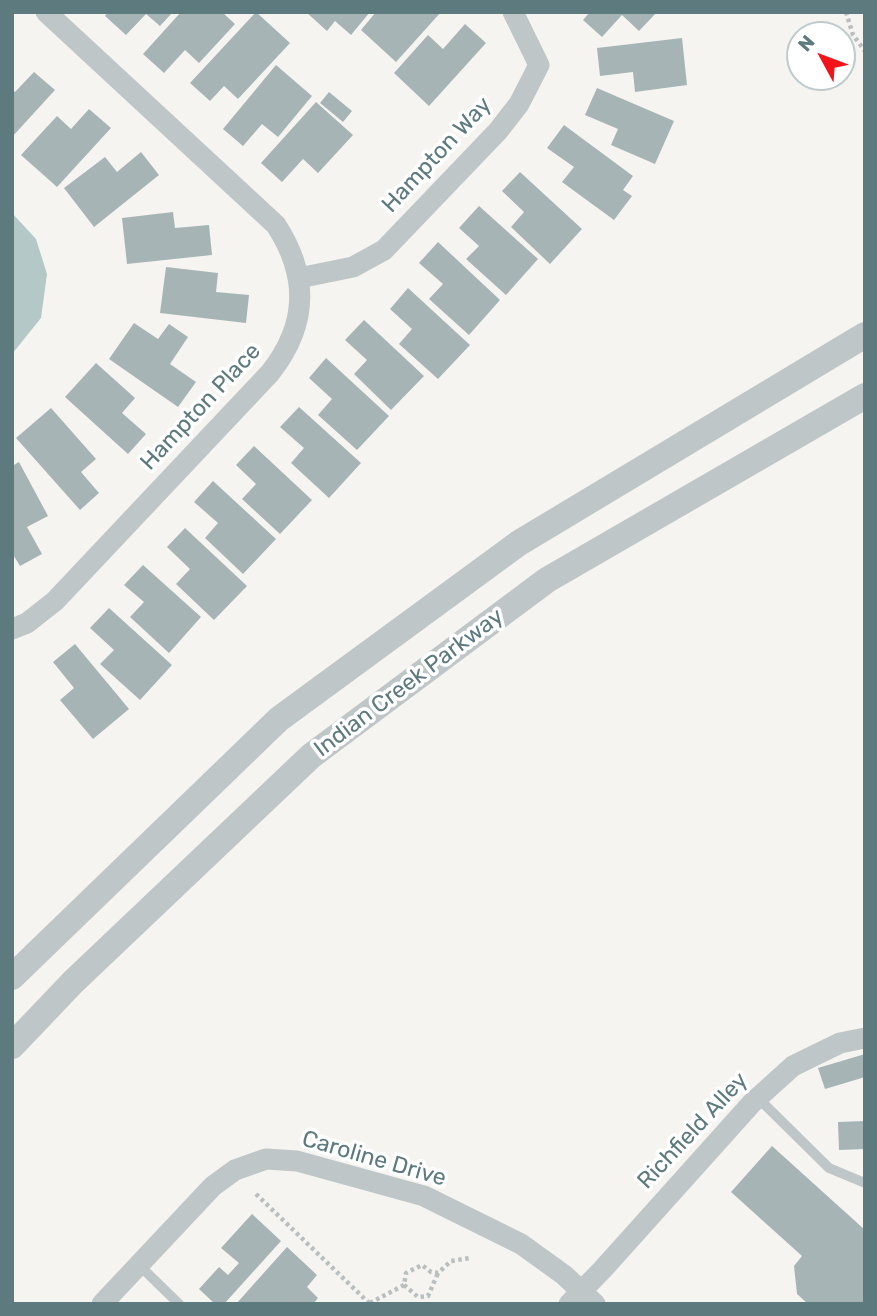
<!DOCTYPE html>
<html>
<head>
<meta charset="utf-8">
<style>
  body { margin:0 }
  #map { position:relative; width:877px; height:1316px; overflow:hidden; background:#f5f4f1; font-family:Rubik,sans-serif }
  canvas { display:block }
  .frame { position:absolute; inset:0; border:14px solid #5d7a7f; pointer-events:none }
  .north { position:absolute; left:786px; top:21px; width:70px; height:70px; box-sizing:border-box; background:#fff; border:2px solid #becacc; border-radius:50%; rotate:311deg; font-size:19px; font-weight:700; line-height:28px; text-align:center; color:#5d7a7f }
  .north::after { content:''; display:block; margin:auto; width:24px; height:32px; background:#f3131b; clip-path:polygon(50% 0,100% 100%,50% 72%,0 100%) }
</style>
</head>
<body>
<div id="map">
<canvas width="877" height="1316"></canvas>
<div class="frame"></div>
<div class="north">N</div>
</div>
<script>
const context = document.querySelector('canvas').getContext('2d');
context.lineJoin = 'round';
function paint(path, color) {
  context.fillStyle = color;
  context.fill(path, 'evenodd');
}
function trace(path, color, width, dash) {
  context.strokeStyle = color;
  context.lineWidth = width;
  context.lineCap = dash ? 'butt' : 'round';
  context.setLineDash(dash || []);
  context.stroke(path);
}
function write(font, color, halo, rows, align = 'center') {
  context.font = font + ' Rubik,sans-serif';
  context.lineWidth = 7;
  context.setLineDash([]);
  context.textBaseline = 'middle';
  context.strokeStyle = halo;
  context.fillStyle = color;
  for (const [text, x, y, turn = 0] of rows) {
    context.save();
    context.translate(x, y);
    context.rotate((+turn || 0) * Math.PI / 180);
    context.textAlign = isNaN(turn) ? turn : align;
    if (halo) context.strokeText(text, 0, 0);
    context.fillText(text, 0, 0);
    context.restore();
  }
}
const water = new Path2D(`
  M12 213 36 239 47 274 41 318 12 354Z`);
const building = new Path2D(`
  M108 12H173L160 26 146 14 126 35 105 16Z
  M181 12H222L235 24 199 63 185 50 164 73 143 54Z
  M256 12 290 43 238 99 224 86 210 101 190 83Z
  M306 12H370L351 35 335 21 327 31Z
  M376 12H441L396 62 361 30Z
  M590 12H657L639 31 622 15 602 37 583 20Z
  M465 24 486 43 429 106 394 73 428 35 443 49Z
  M682 38 687 85 635 92 633 72 600 76 597 48Z
  M276 65 312 96 278 137 262 124 243 146 223 129Z
  M34 72 55 90 12 137V89L15 92Z
  M597 88 674 121 655 164 611 145 618 129 585 115Z
  M329 92 352 111 343 122 320 103Z
  M316 102 353 135 318 173 303 159 282 182 261 163Z
  M89 109 111 128 57 187 21 155 57 116 71 129Z
  M564 125 633 176 623 190 632 196 614 220 562 182 574 167 547 148Z
  M141 152 159 175 94 227 64 188 105 157 117 172Z
  M520 172 582 229 550 264 511 227 524 212 502 191Z
  M479 206 538 259 506 295 466 259 479 246 459 228Z
  M173 212 175 228 209 225 212 255 127 264 122 218Z
  M438 242 500 300 469 335 429 299 443 284 419 263Z
  M166 267 218 273 216 292 249 295 246 323 160 313Z
  M408 288 470 345 438 379 399 344 412 329 390 309Z
  M364 320 424 376 391 410 354 374 367 360 345 340Z
  M134 323 158 339 169 324 188 337 170 364 196 382 178 407 109 359Z
  M326 358 389 416 357 450 318 415 332 399 309 378Z
  M96 363 135 398 122 413 146 434 128 454 65 397Z
  M299 407 361 463 329 498 291 463 304 448 280 427Z
  M51 408 96 459 81 472 99 493 80 510 16 438Z
  M254 446 312 500 280 534 242 499 256 484 236 465Z
  M19 462 48 516 27 527 42 554 20 566 12 553V466Z
  M213 481 276 539 243 574 205 538 218 523 194 502Z
  M185 528 247 586 214 620 176 584 190 569 167 547Z
  M143 565 201 617 169 653 130 617 144 602 124 585Z
  M109 608 172 665 140 700 100 664 114 650 90 628Z
  M75 644 129 709 93 739 60 700 74 688 53 662Z
  M865 1054V1077L825 1089 818 1068Z
  M865 1121V1149L839 1150 838 1122Z
  M772 1146 865 1230V1304H808L797 1294 794 1266 802 1256 731 1192Z
  M252 1214 281 1241 224 1304H215L199 1289 219 1267 228 1275 239 1263 221 1248Z
  M287 1247 317 1275 307 1287 318 1298 313 1304H236Z`);
const path = new Path2D(`
  M846 12 853 35 865 51
  M256 1194 370 1304
  M404 1285 418 1297 428 1296 438 1273
  M370 1303 404 1285 406 1273 422 1265 431 1272 438 1273 451 1261 470 1258`);
const service = new Path2D(`
  M758 1098 829 1168 865 1183
  M139 1265 179 1304`);
const minor = new Path2D(`
  M299 278 353 267 384 250 498 131 519 104 539 65 513 12
  M12 629 27 623 55 601 270 373C308 325 309 276 276 225L46 12
  M102 1304 213 1186 235 1170 266 1159 297 1161 424 1196 521 1244 564 1275 595 1304
  M569 1304 603 1269 752 1103 793 1066 840 1043 865 1038`);
const tertiary = new Path2D(`
  M12 977 279 719 519 543 865 335
  M12 1046 73 982 311 756 547 580 865 396`);
const streetNames = [
  ["Hampton Way",437,155,-47],
  ["Hampton Place",201,407,-47],
  ["Indian Creek Parkway",409,683,-37],
  ["Richfield Alley",693,1131,-47],
  ["Caroline Drive",374,1159,16]
];
paint(water, '#b3c8c7');
paint(building, '#a6b4b6');
trace(path, '#b9bebf', 4.5, [3.5, 3.5]);
trace(service, '#bfc6c8', 10);
trace(minor, '#bfc6c8', 21);
trace(tertiary, '#bfc6c8', 26);
write('23px', '#5d7a7f', '#fff', streetNames);
</script>
</body>
</html>
